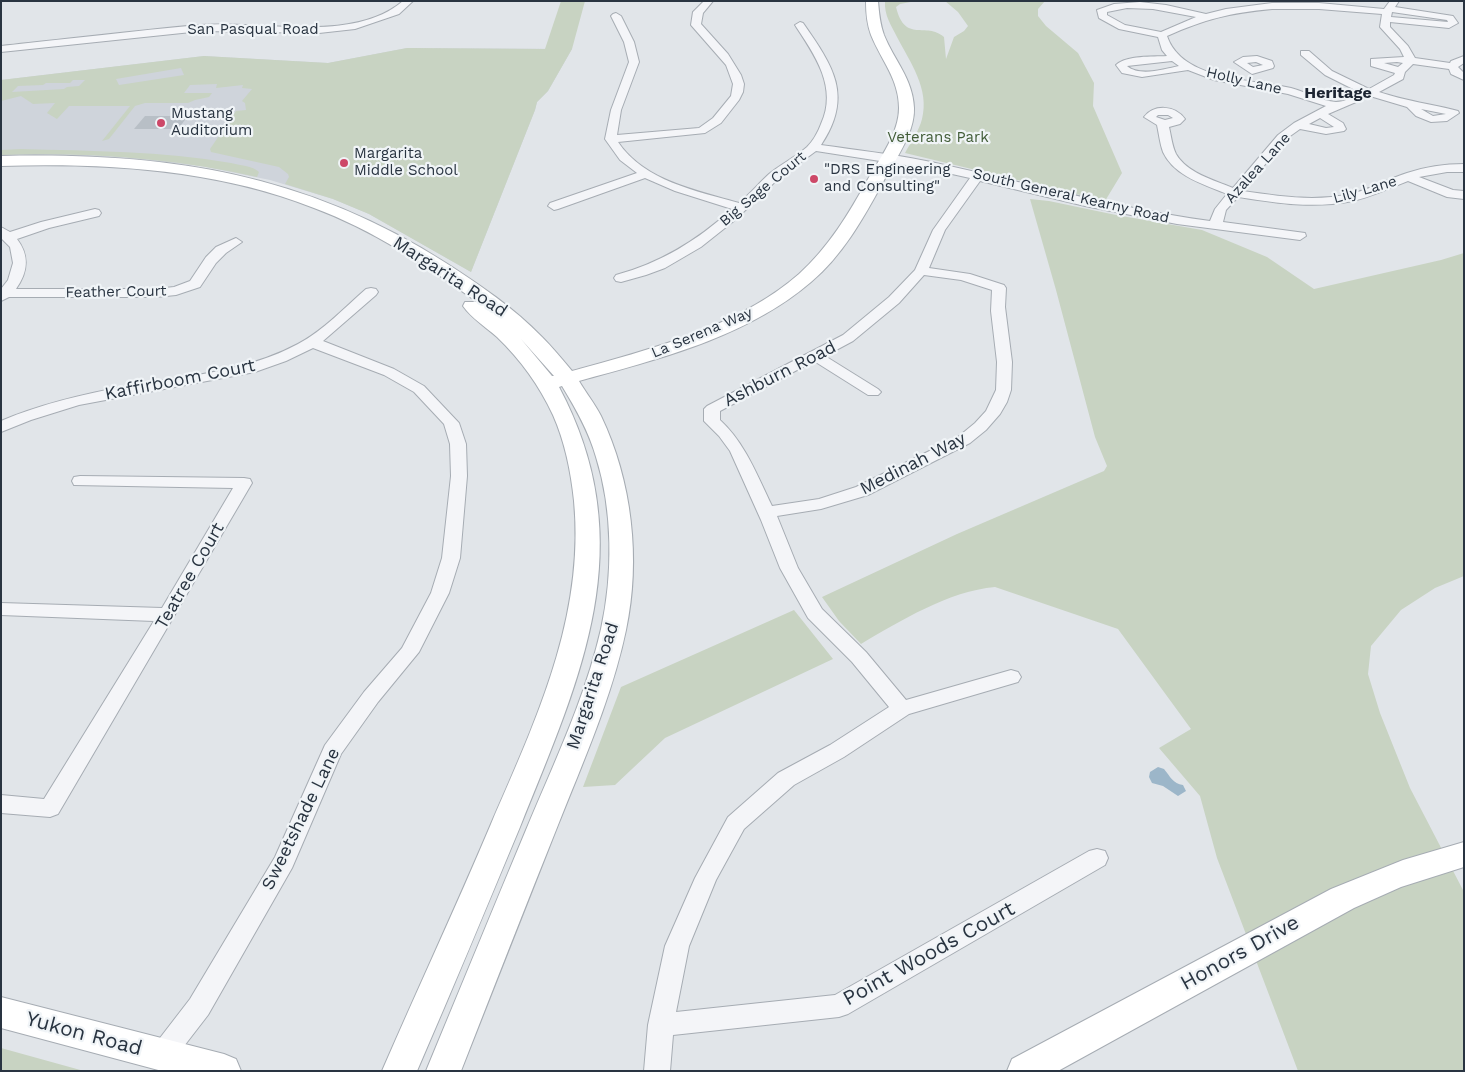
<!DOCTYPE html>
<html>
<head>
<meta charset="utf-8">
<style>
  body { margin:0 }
  #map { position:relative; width:1465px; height:1072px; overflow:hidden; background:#e1e5e9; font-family:"Work Sans",sans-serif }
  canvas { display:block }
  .frame { position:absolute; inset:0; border:2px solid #293441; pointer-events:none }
</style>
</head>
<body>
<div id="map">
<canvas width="1465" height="1072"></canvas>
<div class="frame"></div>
</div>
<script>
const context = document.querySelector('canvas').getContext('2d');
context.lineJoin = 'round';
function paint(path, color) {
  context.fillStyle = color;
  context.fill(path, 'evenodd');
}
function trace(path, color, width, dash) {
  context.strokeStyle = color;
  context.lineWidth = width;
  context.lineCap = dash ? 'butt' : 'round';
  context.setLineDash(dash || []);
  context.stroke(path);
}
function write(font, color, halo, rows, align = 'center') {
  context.font = font + ' "Work Sans",sans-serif';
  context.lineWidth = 4.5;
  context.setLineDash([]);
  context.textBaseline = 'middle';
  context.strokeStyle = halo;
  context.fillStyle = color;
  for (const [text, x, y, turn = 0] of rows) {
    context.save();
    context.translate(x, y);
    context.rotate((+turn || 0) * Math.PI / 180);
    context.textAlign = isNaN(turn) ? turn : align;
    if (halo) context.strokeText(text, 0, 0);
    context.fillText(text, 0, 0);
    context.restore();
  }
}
const built = new Path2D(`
  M407 48 572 49 548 91 537 102 535 110 471 272 369 214 333 199 270 180 201 166 147 160 56 155H1V80L204 56 328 63Z`);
const green = new Path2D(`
  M561 1H585L572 49 548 91 537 102 535 110 471 272 369 214 333 199 285 184 289 177 288 174 279 167 211 152 210 149 236 111 246 110 245 103 242 101 252 89 242 88 243 85 216 88 217 84 190 85 184 93H212L209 97 195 100 188 103H145L135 106 109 139 102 141 130 106H69L57 119 47 113 55 103 33 104 21 96 1 101V80L204 56 328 63 407 48 545 49ZM181 68 184 75 119 85 116 79ZM73 80H85L79 86 67 87 64 89 12 92 18 86 43 85 46 83H70Z
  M885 1H916L900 4 896 7C905 44 926 21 944 37L946 59 954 37 964 31 968 26 958 12 945 1H1045L1038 9V16L1046 26 1078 53 1094 83 1093 106 1122 173 1105 201 905 153C911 142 919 131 922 119 930 89 910 62 897 37 891 25 884 15 885 1Z
  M21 149C91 151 162 151 231 163 239 165 253 166 259 172L257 177C174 158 86 152 1 155V150Z
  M1030 199 1049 201 1116 215 1202 230 1267 257 1314 289 1441 260 1464 253V576L1435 588 1401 610 1371 646 1368 674 1380 713 1410 788 1464 892V1071H1298L1217 858 1200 796 1159 748 1191 729 1118 629 995 587C949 591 900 621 861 644L839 621 822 597 957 534 1104 471 1107 466 1095 437 1056 290Z
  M794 610 833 659 665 738 615 785 583 787 621 687Z
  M1 1048 84 1071H1Z`);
const water = new Path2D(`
  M1158 767 1164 769C1170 776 1173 784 1183 785L1186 791 1178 796 1163 786 1152 783 1149 777 1150 772Z`);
const building = new Path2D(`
  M145 116H188L178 129H134Z`);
const street = new Path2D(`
  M403 1H413L399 14 355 29 319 33 201 31 1 52V46C67 39 133 31 199 25 260 20 353 44 403 1Z
  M704 1H713L703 13 701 24 728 54 741 75 744 84 743 92 739 100 721 123 705 133 618 142C644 181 697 191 739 203 750 194 759 183 769 174 781 164 796 157 807 147 813 141 818 132 821 124 838 88 815 55 795 25L800 22 803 23C833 66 854 96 821 145 856 150 892 154 926 161 1021 181 1114 208 1210 221L1215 209 1227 194C1205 185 1174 176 1163 152 1160 144 1159 134 1157 125L1144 117C1154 104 1175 105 1185 119L1180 124 1169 127C1171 135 1172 146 1176 154 1187 173 1214 180 1233 188L1278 135 1294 123 1326 106 1288 94 1214 80 1188 70 1142 77 1122 73 1116 65C1127 55 1152 57 1167 56L1162 50 1158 37 1119 29 1099 18 1097 10 1114 4 1140 2 1166 5 1206 14 1226 9 1272 3H1319L1384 9 1390 1H1399L1395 7 1453 16 1458 23 1449 28 1390 22V27L1408 46 1415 58 1450 63 1451 61 1464 56V63L1458 67 1464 73V80L1451 74 1449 69 1413 64 1405 72 1403 79 1379 92C1405 101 1431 104 1458 111L1459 113 1447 121 1431 122 1416 116 1407 107 1370 96 1328 114 1343 123 1346 129 1344 131 1326 134 1300 129 1286 139 1243 191C1279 196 1314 202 1350 194 1369 190 1388 179 1407 173 1425 167 1445 164 1464 164V172H1447L1419 177 1453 190 1464 191V199L1447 197 1408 181C1390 188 1371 197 1353 201 1311 209 1279 203 1238 197L1226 210 1223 222 1305 233 1306 236 1300 240 1177 224 1085 206 980 181 945 230 929 268 970 274 1004 285 1006 288 1005 307 1012 362 1011 390 1007 402 1000 414 986 430 970 443 868 495 821 509 777 516 798 568 822 609 866 652 906 700 1011 670 1018 672 1021 677 1018 682 909 714 844 757 794 785 744 829 716 880 689 946 676 1012 835 995 1089 851 1097 849 1105 851 1108 858 1105 865 848 1014 839 1017 673 1035 670 1071H644L648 1025 665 946 695 878 728 817 778 773 830 745 889 707 852 662 808 618 780 568 761 520 730 451 719 436 704 421V409L707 406 843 335 889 297 915 270 933 230 970 178 925 168 816 151 778 179 735 220 701 247 665 268 646 275 621 282 616 281 614 278 616 275C661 263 698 240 732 209L675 191 645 178 558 209 554 210 548 206 550 203 637 173 620 160 605 139 611 110 629 62 624 42 611 16 613 14 616 13 621 16 634 42 639 62 621 110 617 135 699 128 713 118 731 96 733 84 726 65 691 25 693 12ZM1127 8 1153 9 1196 17 1161 32 1125 25 1107 15V12ZM1272 9H1319L1382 14 1380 27 1400 49 1404 57 1371 59V66L1395 73 1394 75 1369 89 1332 71 1309 51H1301V55L1325 75 1361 93C1353 97 1344 102 1336 102 1321 101 1306 92 1291 88 1253 79 1182 81 1167 36 1206 19 1229 13 1272 9ZM1392 12 1447 20 1448 22 1391 17ZM1172 61 1179 66C1164 69 1140 77 1127 66ZM1397 62 1403 63 1398 67 1384 63ZM1421 109 1446 114 1433 116ZM1158 115H1168L1173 118 1165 120 1156 117ZM1320 118 1334 127 1326 128 1309 124ZM924 275 961 280 992 290 991 311 997 362 996 390 986 411 975 423 958 437 856 487 819 499 772 506C757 475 745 443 720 420V411L814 361 868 395H878L881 392 878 389 825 356 853 341 899 303Z
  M1257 56 1272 61 1274 66 1273 68 1252 74 1234 62 1243 57ZM1256 62 1263 65 1253 67 1247 63Z
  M95 209 99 210 101 213 99 216 49 228 17 239C30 256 28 272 16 289H156L174 287 190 281 206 257 216 247 236 238 242 242 226 253 216 263 200 287 176 295 156 297H9L1 301V289L8 280 13 263 10 247 1 238V227L10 232 41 222Z
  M371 288 376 289 378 292 376 295 323 341 394 369 424 386 459 423 466 444 467 476 460 558 449 593 419 652 378 702 341 754 292 868 208 1015 171 1063 162 1067 153 1063 149 1055 153 1047 190 999 275 857 325 745 364 692 402 648 431 593 442 558 451 476 450 444 444 424 414 392 384 375 313 348 286 361 255 372 79 405 31 420 1 432V421C43 403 88 393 133 385 189 376 248 371 298 344 324 330 344 308 366 289Z
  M80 476 244 478 250 479 252 483 58 814 50 817 1 813V795L44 799 154 621 1 615V603L162 608 233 488 74 485 72 481 74 477Z`);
const secondary = new Path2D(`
  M866 1H878C879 13 880 24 884 35 894 60 913 79 914 108 915 134 894 161 882 184 863 219 842 256 811 282 747 337 659 359 579 381 586 393 595 404 601 416 632 481 641 559 626 630 612 697 583 762 558 825 525 907 493 989 461 1071H426C459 991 492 911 526 830 553 765 585 699 601 629 613 575 613 511 596 457 589 432 576 409 562 386L559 387C643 545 581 676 520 827 486 909 452 990 417 1071H382C418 988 456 907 491 824 536 720 585 617 574 501 571 472 565 442 553 415 539 385 521 360 497 337 486 327 471 318 463 306L465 302H477C426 265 373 230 314 208 215 169 106 163 1 166V156C166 152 305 173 446 263 480 285 514 308 542 337 552 347 562 359 572 371 648 350 739 327 799 274 829 247 849 213 868 179 880 158 899 133 899 108 899 79 881 60 871 35 867 24 866 13 866 1ZM521 339 554 376H552Z
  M1464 842V867L1401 887 1354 908 1058 1071H1007L1012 1059 1331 889 1403 860Z
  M1 997 224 1054 236 1059 241 1071H162L1 1028Z`);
const markers = [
  [161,123,5,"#cd4868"],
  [344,163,5,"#cd4868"],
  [814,179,5,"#cd4868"]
];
const farStreetnames = [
  ["San Pasqual Road",253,30],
  ["Holly Lane",1244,81,13],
  ["Azalea Lane",1258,168,-48],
  ["Big Sage Court",763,189,-40],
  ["Lily Lane",1365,190,-16],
  ["South General Kearny Road",1071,196,13],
  ["Feather Court",116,292,-1],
  ["La Serena Way",702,333,-23]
];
const farPoinames = [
  ["Mustang",171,114],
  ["Auditorium",171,131],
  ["Margarita",354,154],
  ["Middle School",354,171],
  ["\"DRS Engineering",824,170],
  ["and Consulting\"",824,187]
];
const farParknames = [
  ["Veterans Park",938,138]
];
const farNeighbourhoodnames = [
  ["Heritage",1338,93]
];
const streetNames = [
  ["Margarita Road",450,277,33],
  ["Ashburn Road",780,374,-27],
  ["Kaffirboom Court",180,380,-11],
  ["Medinah Way",913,464,-27],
  ["Teatree Court",190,576,-60],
  ["Margarita Road",593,686,-72],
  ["Sweetshade Lane",301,819,-64]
];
const nearStreetnames = [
  ["Honors Drive",1240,953,-29],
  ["Point Woods Court",929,954,-29],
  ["Yukon Road",84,1034,15]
];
paint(built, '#cfd4db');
paint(green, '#c8d3c2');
paint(water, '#9cb6c9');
paint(building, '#b8bfc6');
trace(street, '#a6acb3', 2);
trace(secondary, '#a6acb3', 2);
paint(street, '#f4f5f8');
paint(secondary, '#fff');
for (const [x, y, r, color] of markers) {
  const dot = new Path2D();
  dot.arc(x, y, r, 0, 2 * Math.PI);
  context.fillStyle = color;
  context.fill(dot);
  trace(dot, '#f0f4f7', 2);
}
write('15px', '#293441', '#f0f4f7', farStreetnames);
write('15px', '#293441', '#f0f4f7', farPoinames, 'left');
write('15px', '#415c37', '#f0f4f7', farParknames);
write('bold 16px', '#1c2532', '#f0f4f7', farNeighbourhoodnames);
write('18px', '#293441', '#f0f4f7', streetNames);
write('21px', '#293441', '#f0f4f7', nearStreetnames);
</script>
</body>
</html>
